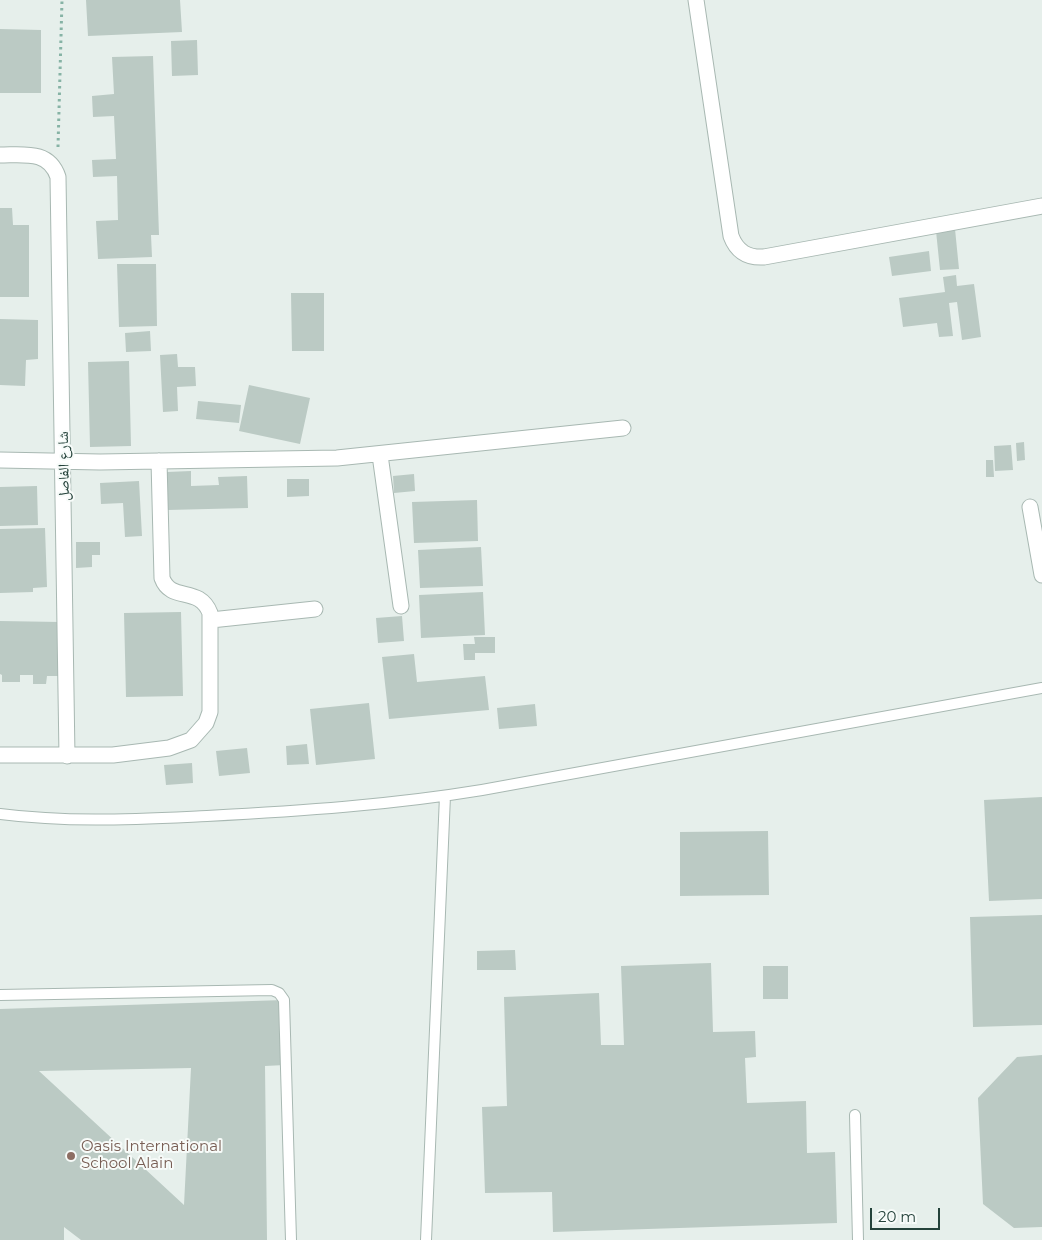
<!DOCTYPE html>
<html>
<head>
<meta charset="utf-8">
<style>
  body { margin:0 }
  #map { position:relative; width:1042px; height:1240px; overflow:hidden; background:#e6efeb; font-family:Montserrat,sans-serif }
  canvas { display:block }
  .scale { position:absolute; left:870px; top:1208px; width:70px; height:22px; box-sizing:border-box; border:2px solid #24423a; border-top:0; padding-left:6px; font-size:15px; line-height:18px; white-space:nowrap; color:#24423a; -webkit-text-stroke:4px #f7fbf9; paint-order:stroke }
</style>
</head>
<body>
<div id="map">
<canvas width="1042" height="1240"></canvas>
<div class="scale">20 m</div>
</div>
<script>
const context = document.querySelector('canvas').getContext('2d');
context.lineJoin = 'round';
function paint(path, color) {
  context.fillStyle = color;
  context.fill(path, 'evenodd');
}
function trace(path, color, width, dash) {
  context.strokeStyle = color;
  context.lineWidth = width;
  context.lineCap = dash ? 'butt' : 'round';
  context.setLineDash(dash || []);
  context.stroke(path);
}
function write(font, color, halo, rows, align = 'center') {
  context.font = font + ' Montserrat,"Noto Naskh Arabic",sans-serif';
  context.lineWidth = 4;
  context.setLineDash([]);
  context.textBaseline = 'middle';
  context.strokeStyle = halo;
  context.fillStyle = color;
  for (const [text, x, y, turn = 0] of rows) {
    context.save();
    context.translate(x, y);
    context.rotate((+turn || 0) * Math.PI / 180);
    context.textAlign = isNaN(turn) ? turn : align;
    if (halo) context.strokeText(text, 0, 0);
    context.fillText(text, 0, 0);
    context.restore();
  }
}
const building = new Path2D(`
  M86 0H180L182 32 88 36Z
  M0 29 41 30V93H0Z
  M197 40 198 75 172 76 171 41Z
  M153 56 159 235H151L152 257 98 259 96 221 118 220 117 176 93 177 92 160 116 159 114 116 93 117 92 96 114 94 112 57Z
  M0 208H12L13 225H29V297H0Z
  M955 229 959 269 940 270 936 231Z
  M929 251 931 271 892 276 889 257Z
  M117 264H156L157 326 119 327Z
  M956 275 957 286 974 284 981 337 962 340 957 302 949 303 953 336 939 337 937 323 903 327 899 298 945 292 943 277Z
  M291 293H324V351H292Z
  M0 319 38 320V359L26 360 25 386 0 385Z
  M150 331 151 351 126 352 125 333Z
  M177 354 178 367H195L196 386 177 387 178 411 163 412 160 355Z
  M129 361 131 446 90 447 88 362Z
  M249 385 310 398 300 444 239 431Z
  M198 401 241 405 239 423 196 419Z
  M1024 442 1025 460 1017 461 1016 443Z
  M1011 445 1013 470 995 471 994 446Z
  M986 460H993L994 477H986Z
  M191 471V486L219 485 218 477 247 476 248 508 168 510 167 472Z
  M414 474 415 491 394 493 393 476Z
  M287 479H309V496L287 497Z
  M139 481 142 536 125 537 123 503 101 504 100 483Z
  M37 486 38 525 0 526V487Z
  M477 500 478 541 414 543 412 502Z
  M45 528 47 587 33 588V592L0 593V529Z
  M76 542H100V555H92V567L76 568Z
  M481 547 483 586 420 588 418 550Z
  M483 592 485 635 421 638 419 595Z
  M181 612 183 696 126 697 124 613Z
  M402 616 404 641 378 643 376 618Z
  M0 621 60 622V676H47L46 684H33V675H20V682H2V675L0 674Z
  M474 637H495V653H475V660H464L463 644H475Z
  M414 654 417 682 485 676 489 710 389 719 382 657Z
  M369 703 375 759 316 765 310 709Z
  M535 704 537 726 499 729 497 708Z
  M307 744 309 764 287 765 286 746Z
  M247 748 250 773 219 776 216 751Z
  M192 763 193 783 166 785 164 765Z
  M1042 797V899L989 901 984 800Z
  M768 831 769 895 680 896V832Z
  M1042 915V1025L973 1027 970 917Z
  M515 950 516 970H477V951Z
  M711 963 713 1032 755 1031 756 1057 745 1058 747 1103 806 1101 807 1153 835 1152 837 1223 553 1232 552 1192 485 1193 482 1107 507 1106 504 997 599 993 601 1045H624L621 966Z
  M763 966H788V999H763Z
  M284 1000 285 1065 265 1066 267 1240H81L64 1227V1240H0V1009ZM191 1068 184 1205 39 1071Z
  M1042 1055V1227L1014 1228 983 1204 978 1098 1017 1057Z`);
const path = new Path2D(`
  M58 147 62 0`);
const service = new Path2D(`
  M0 814C69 823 138 819 207 816 300 811 391 805 482 790L1042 688
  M0 995 272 990 279 993 284 1000 291 1240
  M855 1115 858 1240
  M426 1240 445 796`);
const minor = new Path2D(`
  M696 0 731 236C737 252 748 258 764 257L1042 206
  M0 155C24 155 49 150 58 177L67 756
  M380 455 401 606
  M0 460 100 462 337 458 623 428
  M1030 507 1042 575
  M211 620 315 609
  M0 755H113L169 748 191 740 206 723 210 712V613C199 585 171 603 162 578L159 461`);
const markers = [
  [71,1156,5,"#8d6e63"]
];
const streetNames = [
  ["شارع الفاصل",64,466,-91]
];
const educationNames = [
  ["Oasis International",81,1147],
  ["School Alain",81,1164]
];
paint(building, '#bbcac4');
trace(service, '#a8b8b2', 12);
trace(minor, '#a8b8b2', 17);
trace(path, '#86b3a5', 3, [2.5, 4]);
trace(service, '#fff', 10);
trace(minor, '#fff', 15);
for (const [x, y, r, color] of markers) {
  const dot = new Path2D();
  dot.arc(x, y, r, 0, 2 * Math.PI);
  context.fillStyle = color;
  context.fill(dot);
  trace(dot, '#f7fbf9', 2);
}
write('15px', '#24423a', '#f7fbf9', streetNames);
write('15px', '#785e54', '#f7fbf9', educationNames, 'left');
</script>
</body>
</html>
